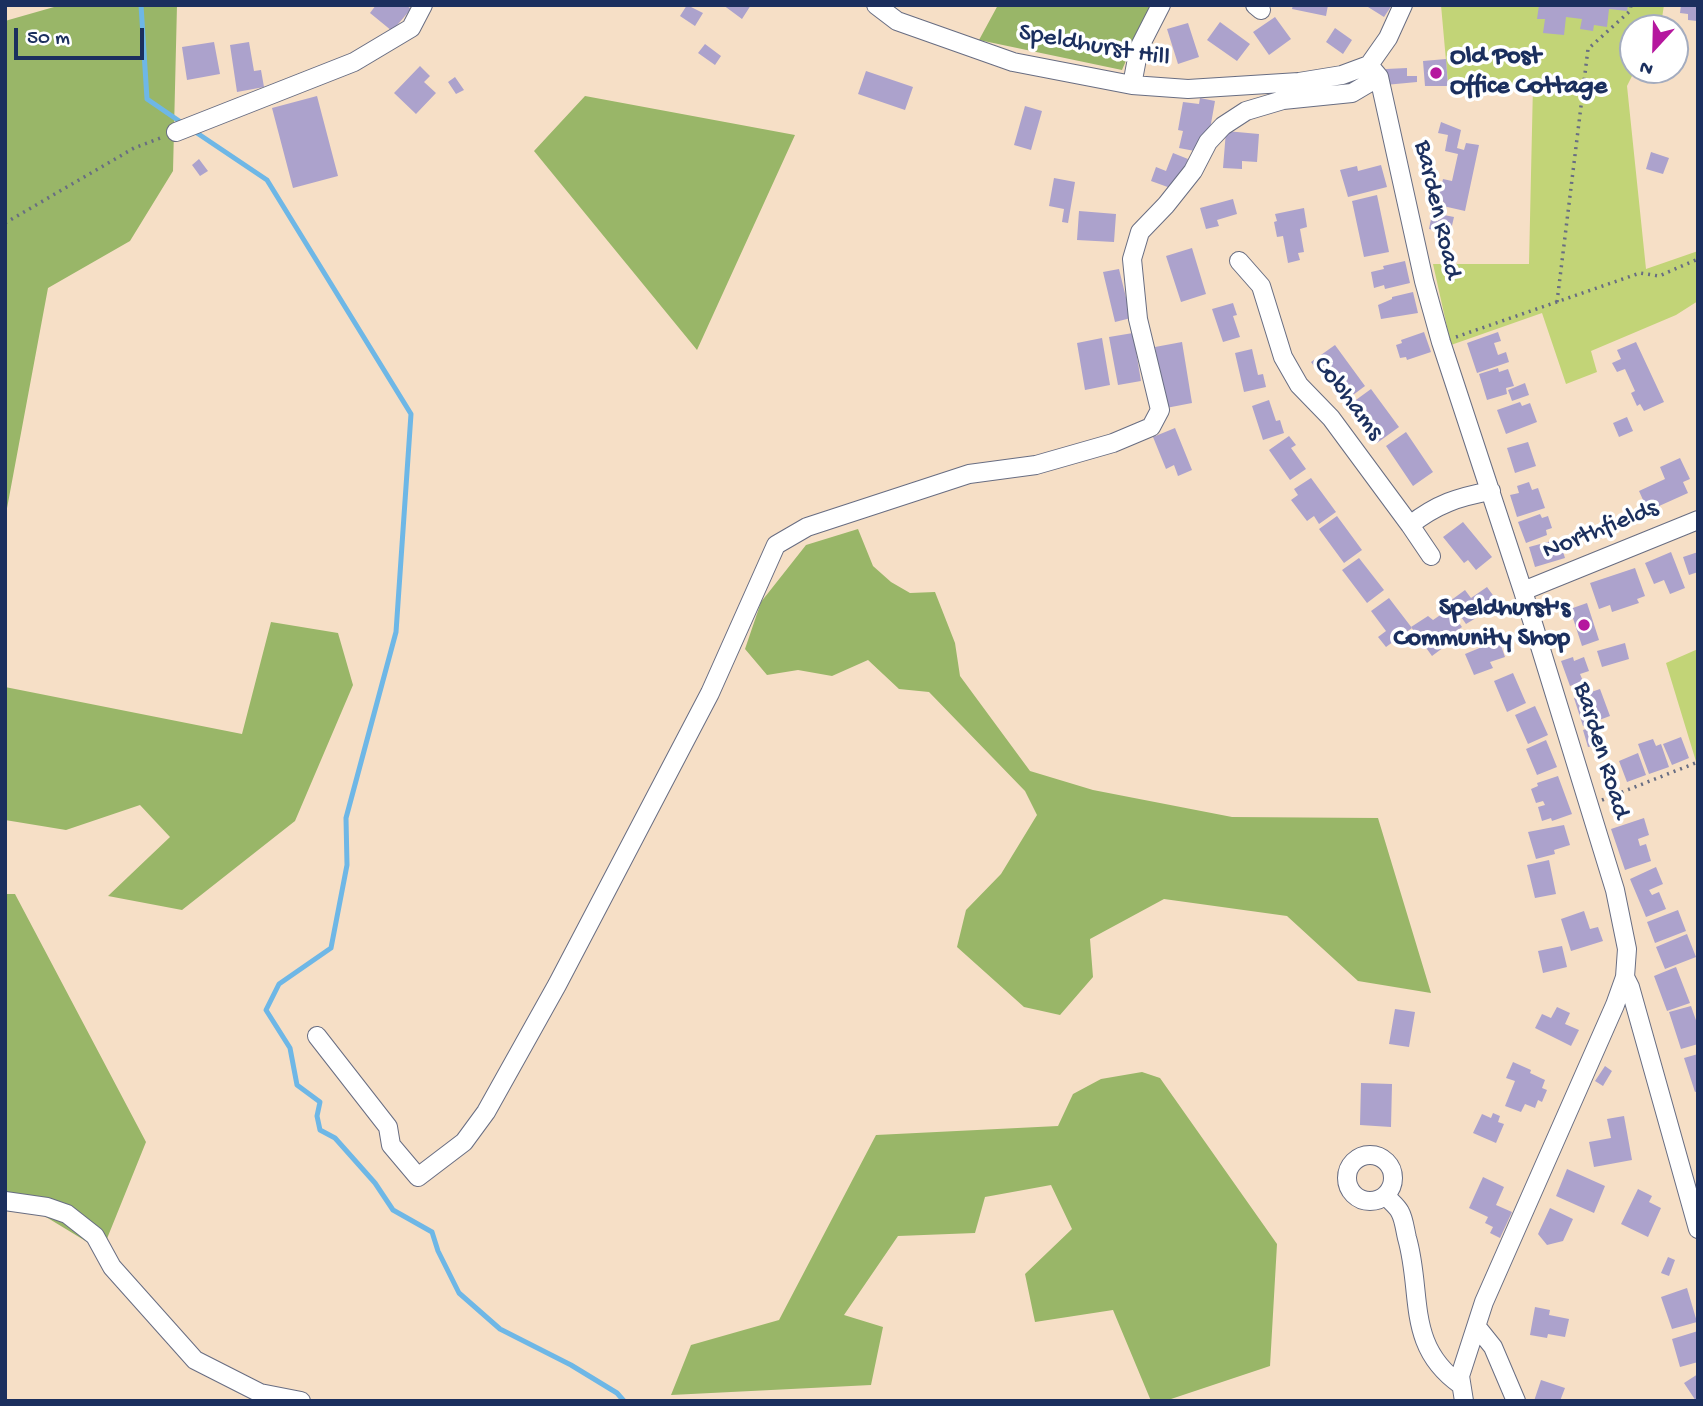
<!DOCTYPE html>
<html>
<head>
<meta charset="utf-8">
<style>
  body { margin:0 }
  #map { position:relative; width:1703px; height:1406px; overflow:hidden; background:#f6dfc6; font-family:"Gochi Hand",sans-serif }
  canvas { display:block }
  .frame { position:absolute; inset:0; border:7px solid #1b2f5e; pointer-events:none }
  .north { position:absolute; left:1619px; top:14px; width:70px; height:70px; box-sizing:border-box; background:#fff; border:2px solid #a4acbf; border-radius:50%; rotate:202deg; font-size:19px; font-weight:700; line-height:28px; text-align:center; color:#1b2f5e }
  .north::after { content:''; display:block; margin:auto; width:24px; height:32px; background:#b5179e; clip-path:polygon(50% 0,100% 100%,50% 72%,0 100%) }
  .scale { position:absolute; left:14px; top:28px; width:130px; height:32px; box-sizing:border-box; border:4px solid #1b2f5e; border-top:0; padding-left:9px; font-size:21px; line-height:24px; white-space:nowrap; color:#1b2f5e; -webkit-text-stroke:5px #fff; paint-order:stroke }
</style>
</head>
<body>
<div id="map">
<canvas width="1703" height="1406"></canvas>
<div class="frame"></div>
<div class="north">N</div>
<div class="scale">50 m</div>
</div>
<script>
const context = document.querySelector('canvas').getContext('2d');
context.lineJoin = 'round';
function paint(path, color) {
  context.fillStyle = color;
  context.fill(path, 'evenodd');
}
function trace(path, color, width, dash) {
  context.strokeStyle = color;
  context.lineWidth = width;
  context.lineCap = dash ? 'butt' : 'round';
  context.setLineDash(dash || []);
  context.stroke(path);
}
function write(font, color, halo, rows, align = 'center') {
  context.font = font + ' "Gochi Hand",sans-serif';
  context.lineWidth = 7;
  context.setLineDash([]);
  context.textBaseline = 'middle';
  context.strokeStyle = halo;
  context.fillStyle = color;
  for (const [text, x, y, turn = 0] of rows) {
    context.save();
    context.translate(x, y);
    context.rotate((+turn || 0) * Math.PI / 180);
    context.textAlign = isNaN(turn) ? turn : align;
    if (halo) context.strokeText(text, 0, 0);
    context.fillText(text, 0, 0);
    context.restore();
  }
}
const green = new Path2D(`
  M1441 5H1664L1662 18 1657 28H1633V70H1635L1627 86 1646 269 1698 251V301L1676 315 1591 351 1597 372 1566 384 1542 313 1451 345 1433 264H1529L1533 85 1448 83Z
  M1698 649V768L1666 663Z`);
const forest = new Path2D(`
  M61 5H177L173 171 130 241 48 288 5 519V21Z
  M998 5H1150L1122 70 979 40Z
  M585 96 795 135 697 350 534 151Z
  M858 529 873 566 891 582 910 593 935 592 955 643 960 676 1030 771 1093 790 1232 817 1378 818 1431 993 1358 981 1287 916 1164 899 1090 939 1093 977 1060 1015 1024 1007 957 947 966 910 1001 874 1037 815 1025 791 929 692 899 689 868 660 832 676 798 670 767 675 745 649 761 602 806 545Z
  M271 622 338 633 353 685 295 821 182 910 108 896 170 837 140 805 66 830 5 820V687L242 734Z
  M5 894H15L146 1142 102 1251 5 1192Z
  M1142 1072 1160 1078 1277 1244 1270 1366 1165 1401H1151L1113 1310 1035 1322 1025 1274 1072 1229 1051 1185 985 1197 975 1233 898 1236 844 1315 883 1327 871 1385 671 1395 691 1345 779 1320 876 1135 1058 1126 1073 1094 1101 1079Z`);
const stream = new Path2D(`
  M141 5 147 99 185 125
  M194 131 267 180 411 414 396 632 346 818 347 865 331 948 279 984 266 1010 290 1048 297 1085 320 1102 317 1116 320 1130 335 1138 375 1183 393 1210 432 1232 438 1251 459 1293 500 1329 571 1365 617 1393 624 1401`);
const building = new Path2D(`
  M376 5H406L411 9 392 31 370 13Z
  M687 5 703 13 695 26 680 16Z
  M723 5H751L742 19Z
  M1293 5H1328L1326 16 1292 9Z
  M1370 5H1392L1384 17 1368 7Z
  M1539 5H1628L1627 11 1609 9 1607 27 1594 25 1593 31 1580 29 1582 19 1566 17 1564 35 1543 33 1545 19H1537Z
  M1681 5H1698L1697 21 1688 20V14L1680 13Z
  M1275 17 1291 39 1269 55 1253 32Z
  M1220 22 1250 44 1237 61 1207 40Z
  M1188 23 1199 57 1178 64 1167 29Z
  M1335 28 1352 40 1343 54 1326 42Z
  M214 42 220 74 187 80 182 47Z
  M249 42 254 71 261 70 264 87 237 92 230 45Z
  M705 44 721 56 715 65 698 53Z
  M1446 59 1448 86H1425L1423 61Z
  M420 66 430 76 424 82 436 93 416 114 394 93Z
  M1407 68V76H1417V82L1385 85 1386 69Z
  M866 71 913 87 905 110 858 94Z
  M455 77 464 90 456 94 448 82Z
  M317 96 338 176 293 188 272 108Z
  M1200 98 1215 101 1209 135 1200 152 1179 148 1183 131 1178 130 1183 102 1199 104Z
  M1025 106 1042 111 1031 150 1014 145Z
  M1441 122 1461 130 1457 148 1464 150 1466 143 1479 145 1465 211 1443 206 1444 202 1438 200 1443 179 1452 181 1458 154 1445 151 1448 135 1438 133Z
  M1226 131 1259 134 1257 162 1242 161V169L1223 168Z
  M1651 152 1669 158 1663 174 1646 169Z
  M1173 153 1188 159 1176 190 1151 181 1156 167 1166 171Z
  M199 159 208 171 200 176 192 165Z
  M1381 165 1387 187 1348 197 1340 170 1357 166 1358 171Z
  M1054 178 1075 182 1068 223 1062 222 1064 209 1049 206Z
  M1377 195 1389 252 1364 257 1352 201Z
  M1233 199 1237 214 1217 220 1219 226 1206 229 1200 208Z
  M1304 208 1307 227 1300 229 1304 252 1298 253 1300 260 1288 263 1283 236 1277 237 1274 222 1277 221 1275 214Z
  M1079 211 1116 214 1114 242 1077 240Z
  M1439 214 1454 217 1450 234 1429 229 1431 219 1438 221Z
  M1192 248 1206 294 1181 302 1166 256Z
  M1405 261 1410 283 1385 289 1384 285 1374 288 1371 272 1384 269 1383 266Z
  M1119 269 1131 318 1115 322 1103 272Z
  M1413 292 1418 313 1381 319 1378 305 1392 299V297Z
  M1233 303 1237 315 1233 316 1240 337 1223 342 1212 309Z
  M1424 332 1431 352 1407 360 1406 357 1400 358 1396 345 1402 343 1401 340Z
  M1498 332 1501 341 1494 343 1498 355 1506 352 1509 362 1477 373 1467 343Z
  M1133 333 1141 381 1118 385 1109 337Z
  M1102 338 1110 385 1085 390 1077 343Z
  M1182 342 1192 403 1166 408 1155 347Z
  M1636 342 1664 402 1644 411 1640 404 1637 406 1631 393 1635 391 1625 369 1617 372 1612 363 1621 359 1617 350Z
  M1335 345 1365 386 1345 401 1323 371 1319 373 1311 362Z
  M1252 349 1258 375 1263 374 1266 387 1244 392 1235 353Z
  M1498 368 1499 372 1508 369 1514 386 1506 388 1507 394 1487 400 1479 374Z
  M1525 383 1529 395 1512 401 1508 390Z
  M1371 389 1399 427 1377 443 1349 405Z
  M1269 400 1276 421 1280 420 1284 433 1263 440 1252 406Z
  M1520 402 1522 406 1530 403 1537 422 1506 434 1497 410Z
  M1627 417 1633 431 1619 437 1613 423Z
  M1175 428 1192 470 1178 476 1174 465 1166 469 1153 437Z
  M1406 432 1433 472 1413 486 1386 446Z
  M1289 436 1296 445 1291 448 1306 469 1290 480 1269 450Z
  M1528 442 1536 466 1515 473 1507 448Z
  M1680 458 1690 479 1683 482 1688 493 1648 511 1639 491 1665 479 1660 467Z
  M1311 478 1336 512 1319 524 1314 516 1307 521 1291 500 1298 495 1294 489Z
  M1529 482 1532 490 1538 488 1545 508 1517 517 1510 495 1519 493 1517 486Z
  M1627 513 1632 525 1597 540 1592 528Z
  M1540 514 1542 518 1548 516 1552 528 1546 530 1547 535 1526 543 1518 522Z
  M1337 516 1362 550 1344 563 1319 529Z
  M1463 522 1492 557 1476 570 1468 560 1464 563 1443 537Z
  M1559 539 1565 558 1535 567 1529 547Z
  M1671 552 1685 588 1670 594 1664 580 1654 584 1645 563Z
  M1698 552V572L1689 575 1683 557Z
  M1359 558 1384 590 1367 603 1342 570Z
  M1635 568 1645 596 1637 599 1639 603 1612 612 1610 605 1599 609 1590 583Z
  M1487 587 1495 598 1478 610 1481 615 1466 624 1450 601 1465 590 1471 598Z
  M1389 598 1412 628 1386 647 1378 637 1386 631 1371 611Z
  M1587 603 1599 640 1582 646 1570 609Z
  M1449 609 1462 627 1449 636 1452 641 1432 656 1411 627 1428 616 1433 620Z
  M1499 640 1505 657 1490 662 1493 668 1474 675 1465 654Z
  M1625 643 1629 659 1602 667 1597 651Z
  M1573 657 1574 661 1584 657 1589 671 1580 674 1583 681 1570 686 1561 661Z
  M1513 673 1526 703 1507 712 1494 681Z
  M1600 689 1610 716 1583 726 1574 698Z
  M1535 706 1548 735 1528 744 1515 715Z
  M1596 726 1601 744 1588 747 1583 730Z
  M1681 737 1689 758 1672 765 1663 744Z
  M1653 739 1656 746 1661 744 1669 767 1649 774 1638 744Z
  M1546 740 1557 767 1537 775 1526 749Z
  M1638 753 1646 775 1627 782 1619 761Z
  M1558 776 1572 814 1552 821 1551 818 1542 821 1538 807 1545 805 1543 801 1536 803 1531 789 1538 786 1537 783Z
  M1644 818 1649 835 1638 839 1640 846 1646 844 1651 861 1625 870 1611 829Z
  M1564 825 1570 845 1554 850 1555 854 1536 859 1528 832Z
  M1549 860 1556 894 1535 898 1527 865Z
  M1656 867 1663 884 1649 890 1652 895 1659 892 1666 909 1646 917 1630 879Z
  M1678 910 1686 931 1655 943 1647 922Z
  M1584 911 1590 929 1598 927 1603 941 1571 951 1561 919Z
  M1687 934 1696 957 1665 969 1656 947Z
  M1562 946 1567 967 1543 973 1538 951Z
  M1676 967 1690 1003 1667 1011 1654 976Z
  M1691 1006 1698 1026V1044L1681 1049 1669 1012Z
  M1557 1007 1570 1013 1565 1024 1579 1030 1571 1046 1535 1028 1542 1014 1551 1018Z
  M1395 1009 1415 1012 1409 1047 1389 1044Z
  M1698 1054V1091L1695 1092 1684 1058Z
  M1513 1062 1531 1070 1530 1073 1545 1080 1542 1088 1547 1090 1542 1102 1538 1100 1535 1108 1525 1104 1521 1112 1505 1106 1515 1081 1506 1078Z
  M1605 1066 1612 1071 1603 1086 1595 1081Z
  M1361 1083 1392 1084 1391 1127 1360 1125Z
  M1493 1113 1500 1116 1498 1122 1504 1124 1496 1143 1473 1133 1482 1114 1491 1118Z
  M1624 1116 1632 1160 1594 1167 1589 1142 1611 1138 1607 1119Z
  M1567 1169 1605 1186 1594 1213 1556 1196Z
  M1483 1177 1504 1187 1496 1205 1512 1212 1500 1238 1490 1233 1493 1227 1485 1223 1488 1217 1469 1208Z
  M1638 1189 1652 1196 1649 1202 1661 1208 1648 1237 1621 1224Z
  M1550 1208 1573 1219 1563 1241 1547 1245 1538 1234Z
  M1668 1257 1675 1260 1669 1276 1661 1273Z
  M1687 1288 1697 1322 1672 1329 1661 1297Z
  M1535 1307 1550 1310 1549 1315 1569 1319 1565 1337 1548 1334 1547 1338 1530 1335Z
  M1698 1331V1362L1680 1367 1672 1339Z
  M1698 1374V1399L1696 1401 1684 1383Z
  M1541 1380 1565 1388 1560 1401H1534Z`);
const path = new Path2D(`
  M5 223 134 148 163 137
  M1557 302 1588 49 1630 11 1631 5
  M1456 337 1640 273 1659 276 1698 259
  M1602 800 1698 762`);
const minor = new Path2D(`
  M876 5 897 21 1013 62 1132 85 1188 89 1299 82 1342 75 1369 65 1388 38 1403 5
  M1255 5 1261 10
  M1369 65 1379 77 1424 281 1441 342 1523 591 1615 890 1627 949 1625 977 1615 1005 1484 1302 1460 1376 1464 1401
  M1132 85 1139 48 1161 5
  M176 132 354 62 411 28 423 5
  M1239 261 1261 286 1283 357 1299 385 1331 418 1410 525C1437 504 1458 497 1491 491
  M1410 525 1431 556
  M1523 591 1698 520
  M1625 977 1630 987 1698 1229
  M317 1036 388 1127 391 1145 418 1177 464 1142 486 1112 557 985 710 693 776 545 807 527 969 474 1036 465 1113 443 1151 427 1160 410 1138 319 1132 259 1140 232 1166 205 1193 171 1208 142 1223 126 1246 111 1283 100 1352 93 1379 77
  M1347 1178a23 23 0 1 1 46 0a23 23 0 1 1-46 0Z
  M1386 1196C1390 1201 1397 1206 1400 1212 1404 1219 1405 1230 1407 1238 1423 1294 1405 1346 1461 1385
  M5 1201 47 1207 67 1214 95 1236 112 1267 195 1360 260 1393 301 1401
  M1477 1327 1493 1347 1516 1401`);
const markers = [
  [1436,73,7,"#b5179e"],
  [1584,625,7,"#b5179e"]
];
const streetNames = [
  ["Speldhurst Hill",1094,47,10],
  ["Barden Road",1436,210,77],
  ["Cobhams",1347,399,52],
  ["Northfields",1601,531,-22],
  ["Barden Road",1600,751,73]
];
const poiNames = [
  ["Old Post",1450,58],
  ["Office Cottage",1450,88],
  ["Speldhurst's",1570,610,"right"],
  ["Community Shop",1570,640,"right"]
];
paint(green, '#c2d477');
paint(forest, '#99b668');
trace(stream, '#6eb7e6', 5);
paint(building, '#aca2cc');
trace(minor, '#686d82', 20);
trace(path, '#686d82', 3.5, [2, 5]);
trace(minor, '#fff', 18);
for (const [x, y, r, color] of markers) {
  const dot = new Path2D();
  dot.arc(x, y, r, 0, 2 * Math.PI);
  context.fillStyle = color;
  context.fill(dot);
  trace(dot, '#fff', 2.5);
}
write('26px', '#1b2f5e', '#fff', streetNames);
write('bold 26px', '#1b2f5e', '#fff', poiNames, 'left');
</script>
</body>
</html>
